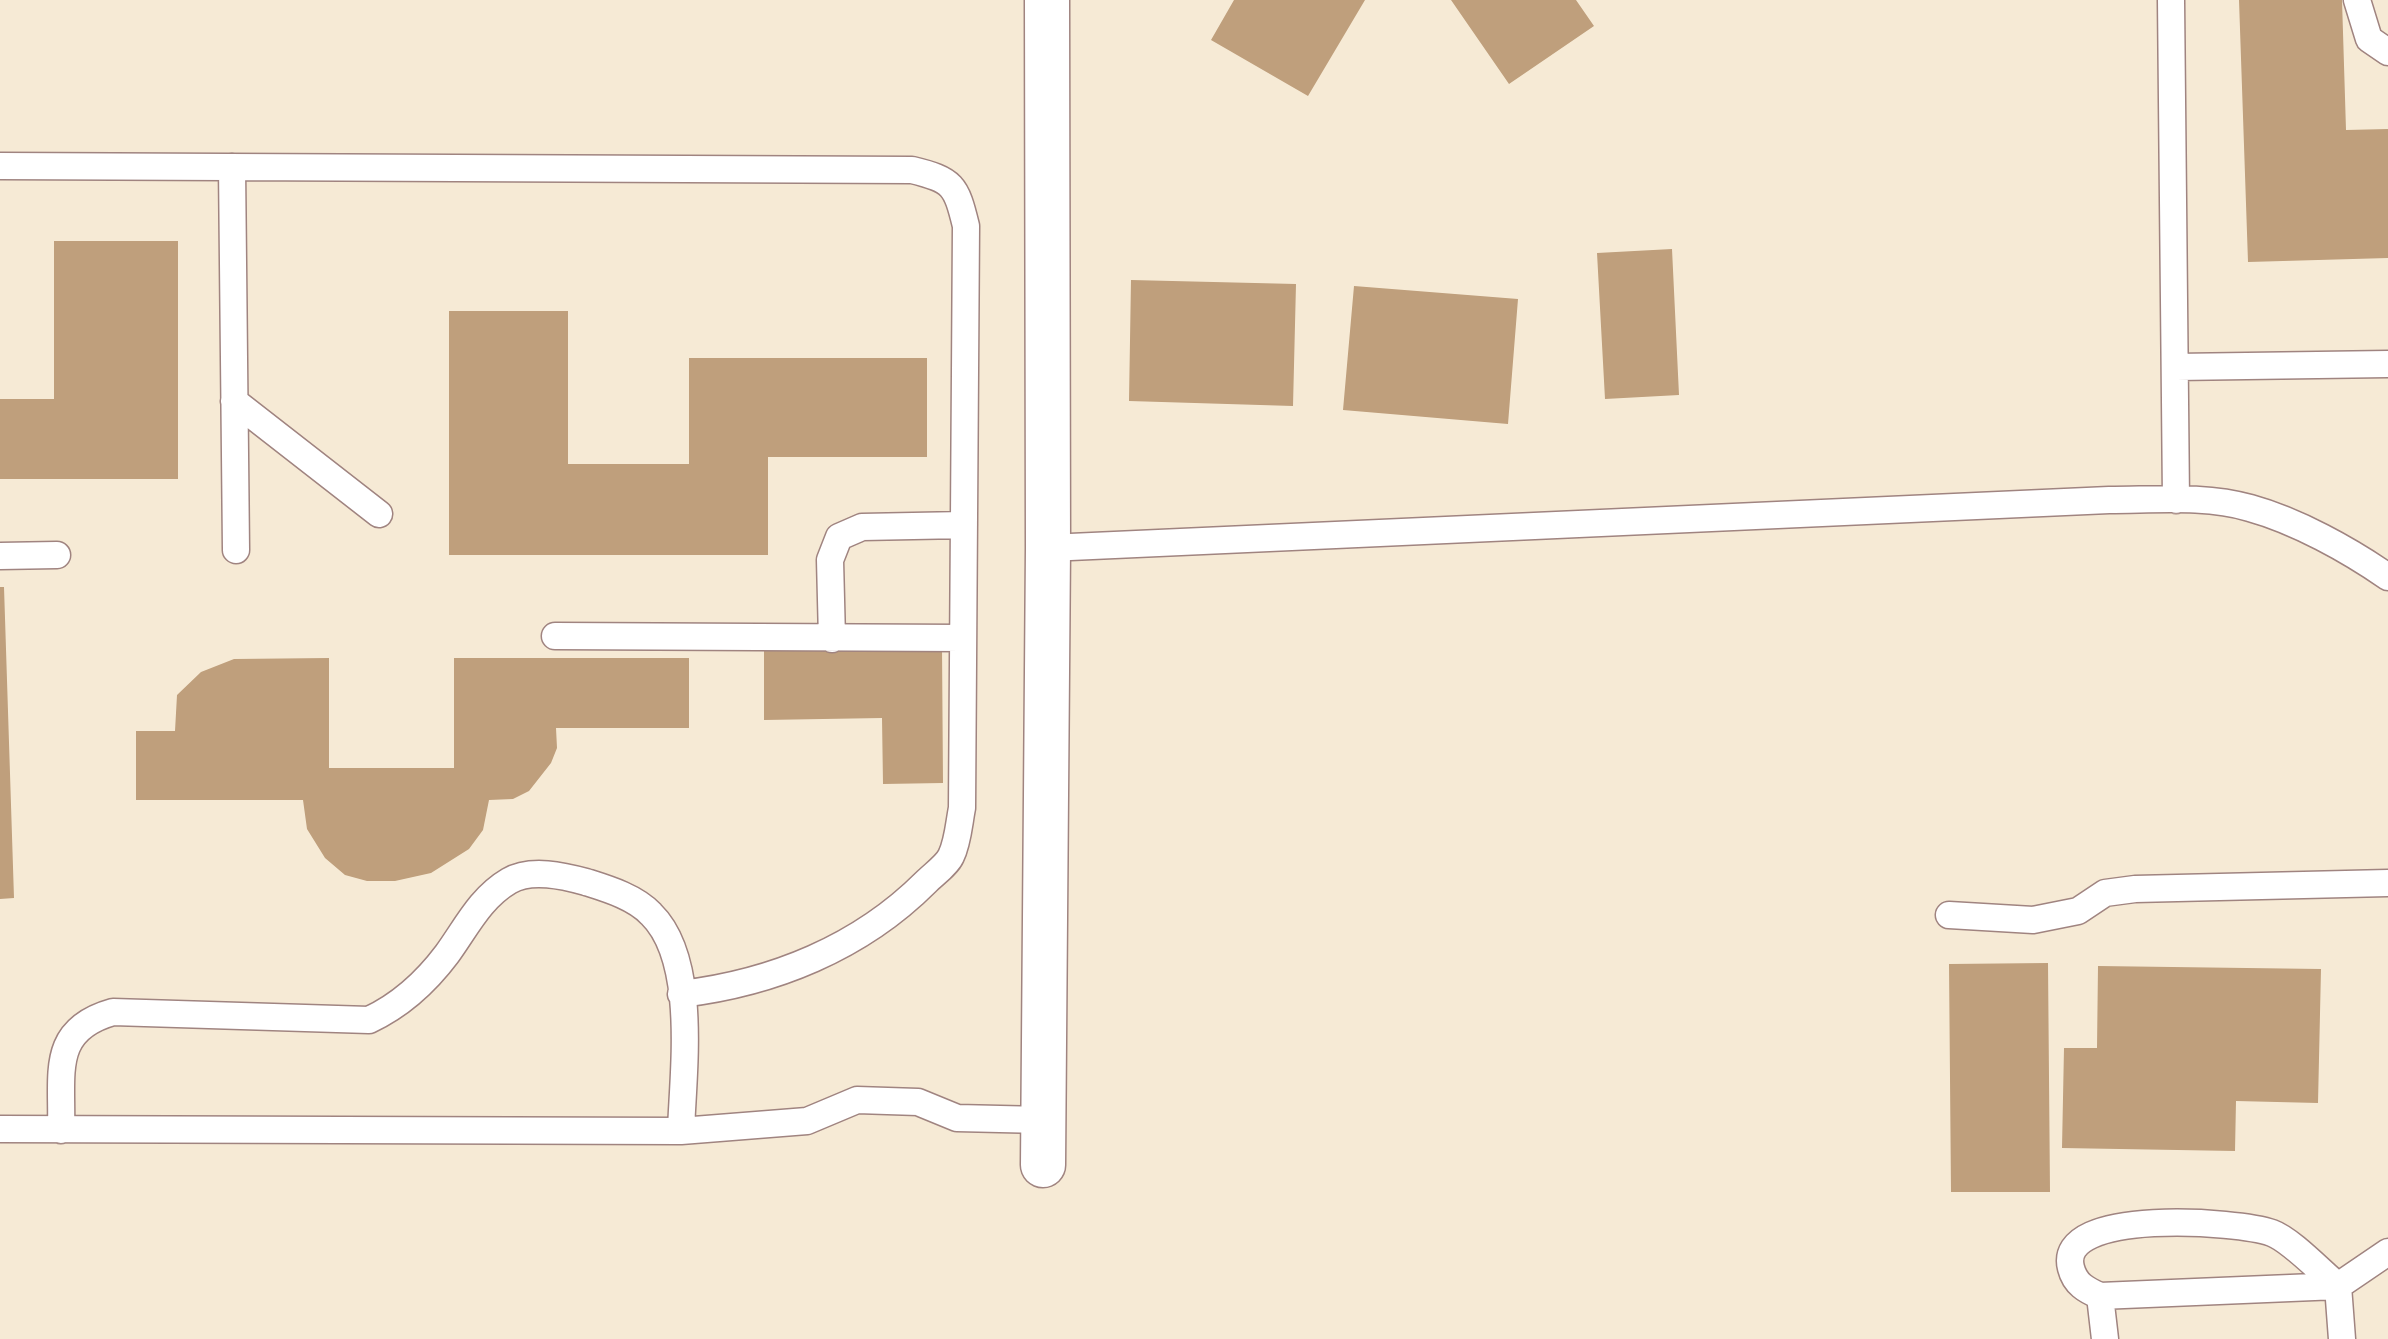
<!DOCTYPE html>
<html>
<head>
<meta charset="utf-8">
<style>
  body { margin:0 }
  canvas { display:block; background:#f6ead5 }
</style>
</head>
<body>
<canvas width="2388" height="1339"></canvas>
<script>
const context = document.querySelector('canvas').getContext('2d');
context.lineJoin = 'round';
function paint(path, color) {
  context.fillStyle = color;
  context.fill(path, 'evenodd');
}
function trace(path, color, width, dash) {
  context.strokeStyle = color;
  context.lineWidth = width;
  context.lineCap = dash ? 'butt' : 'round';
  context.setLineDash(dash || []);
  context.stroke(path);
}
const building = new Path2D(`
  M1234 0H1365L1308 96 1211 40Z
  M1451 0H1576L1594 26 1509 84Z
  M2239 0H2342L2346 130 2388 129V258L2248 262Z
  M54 241H178V479H0V399H54Z
  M1672 249 1679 395 1605 399 1597 253Z
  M1131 280 1296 284 1293 406 1129 401Z
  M1354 286 1518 299 1508 424 1343 410Z
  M449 311H568V464H689V358H927V457H768V555H449Z
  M0 587H4L14 898 0 899Z
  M942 647 943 783 883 784 882 718 764 720V649Z
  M329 658V768H454V658H689V728H556L557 748 551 763 529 791 513 799 489 800 483 830 469 849 431 873 395 881H367L345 875 325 858 307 829 303 800H136V731H175L177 695 201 672 234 659Z
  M2048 963 2050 1192H1951L1949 964Z
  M2098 966 2321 969 2318 1103 2236 1101 2235 1151 2062 1148 2064 1048H2097Z`);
const lane = new Path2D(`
  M2171 0 2176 500
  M2357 0 2369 39 2388 52
  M0 166 912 170C953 180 956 185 966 226L962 808C959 823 958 842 951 856 947 865 934 874 926 882 860 948 773 983 681 994
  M232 167 236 550
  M2176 367 2388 364
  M234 401 379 514
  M1048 548 2109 500C2155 500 2206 495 2250 508 2297 521 2349 550 2388 577
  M0 556 57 555
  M555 636 962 638
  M832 639 830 560 839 537 862 527 964 525
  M1949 915 2033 920 2078 911 2105 893 2135 889 2388 883
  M0 1129 681 1131 807 1121 857 1100 918 1102 957 1118 1043 1120
  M61 1130C63 1074 49 1030 113 1012L369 1020C401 1005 426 982 447 954 466 928 480 898 509 881 531 868 564 876 586 882 608 889 635 897 651 914 698 960 683 1071 681 1131
  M2100 1296 2105 1339
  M2342 1339 2338 1286C2321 1272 2291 1240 2272 1233 2240 1221 2055 1207 2071 1268 2075 1284 2086 1290 2100 1296L2338 1286 2388 1252`);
const street = new Path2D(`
  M1043 1165 1048 548 1047 0`);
paint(building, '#bf9f7c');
trace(lane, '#a08480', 29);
trace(street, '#a08480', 47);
trace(lane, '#fff', 26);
trace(street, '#fff', 44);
</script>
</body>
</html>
